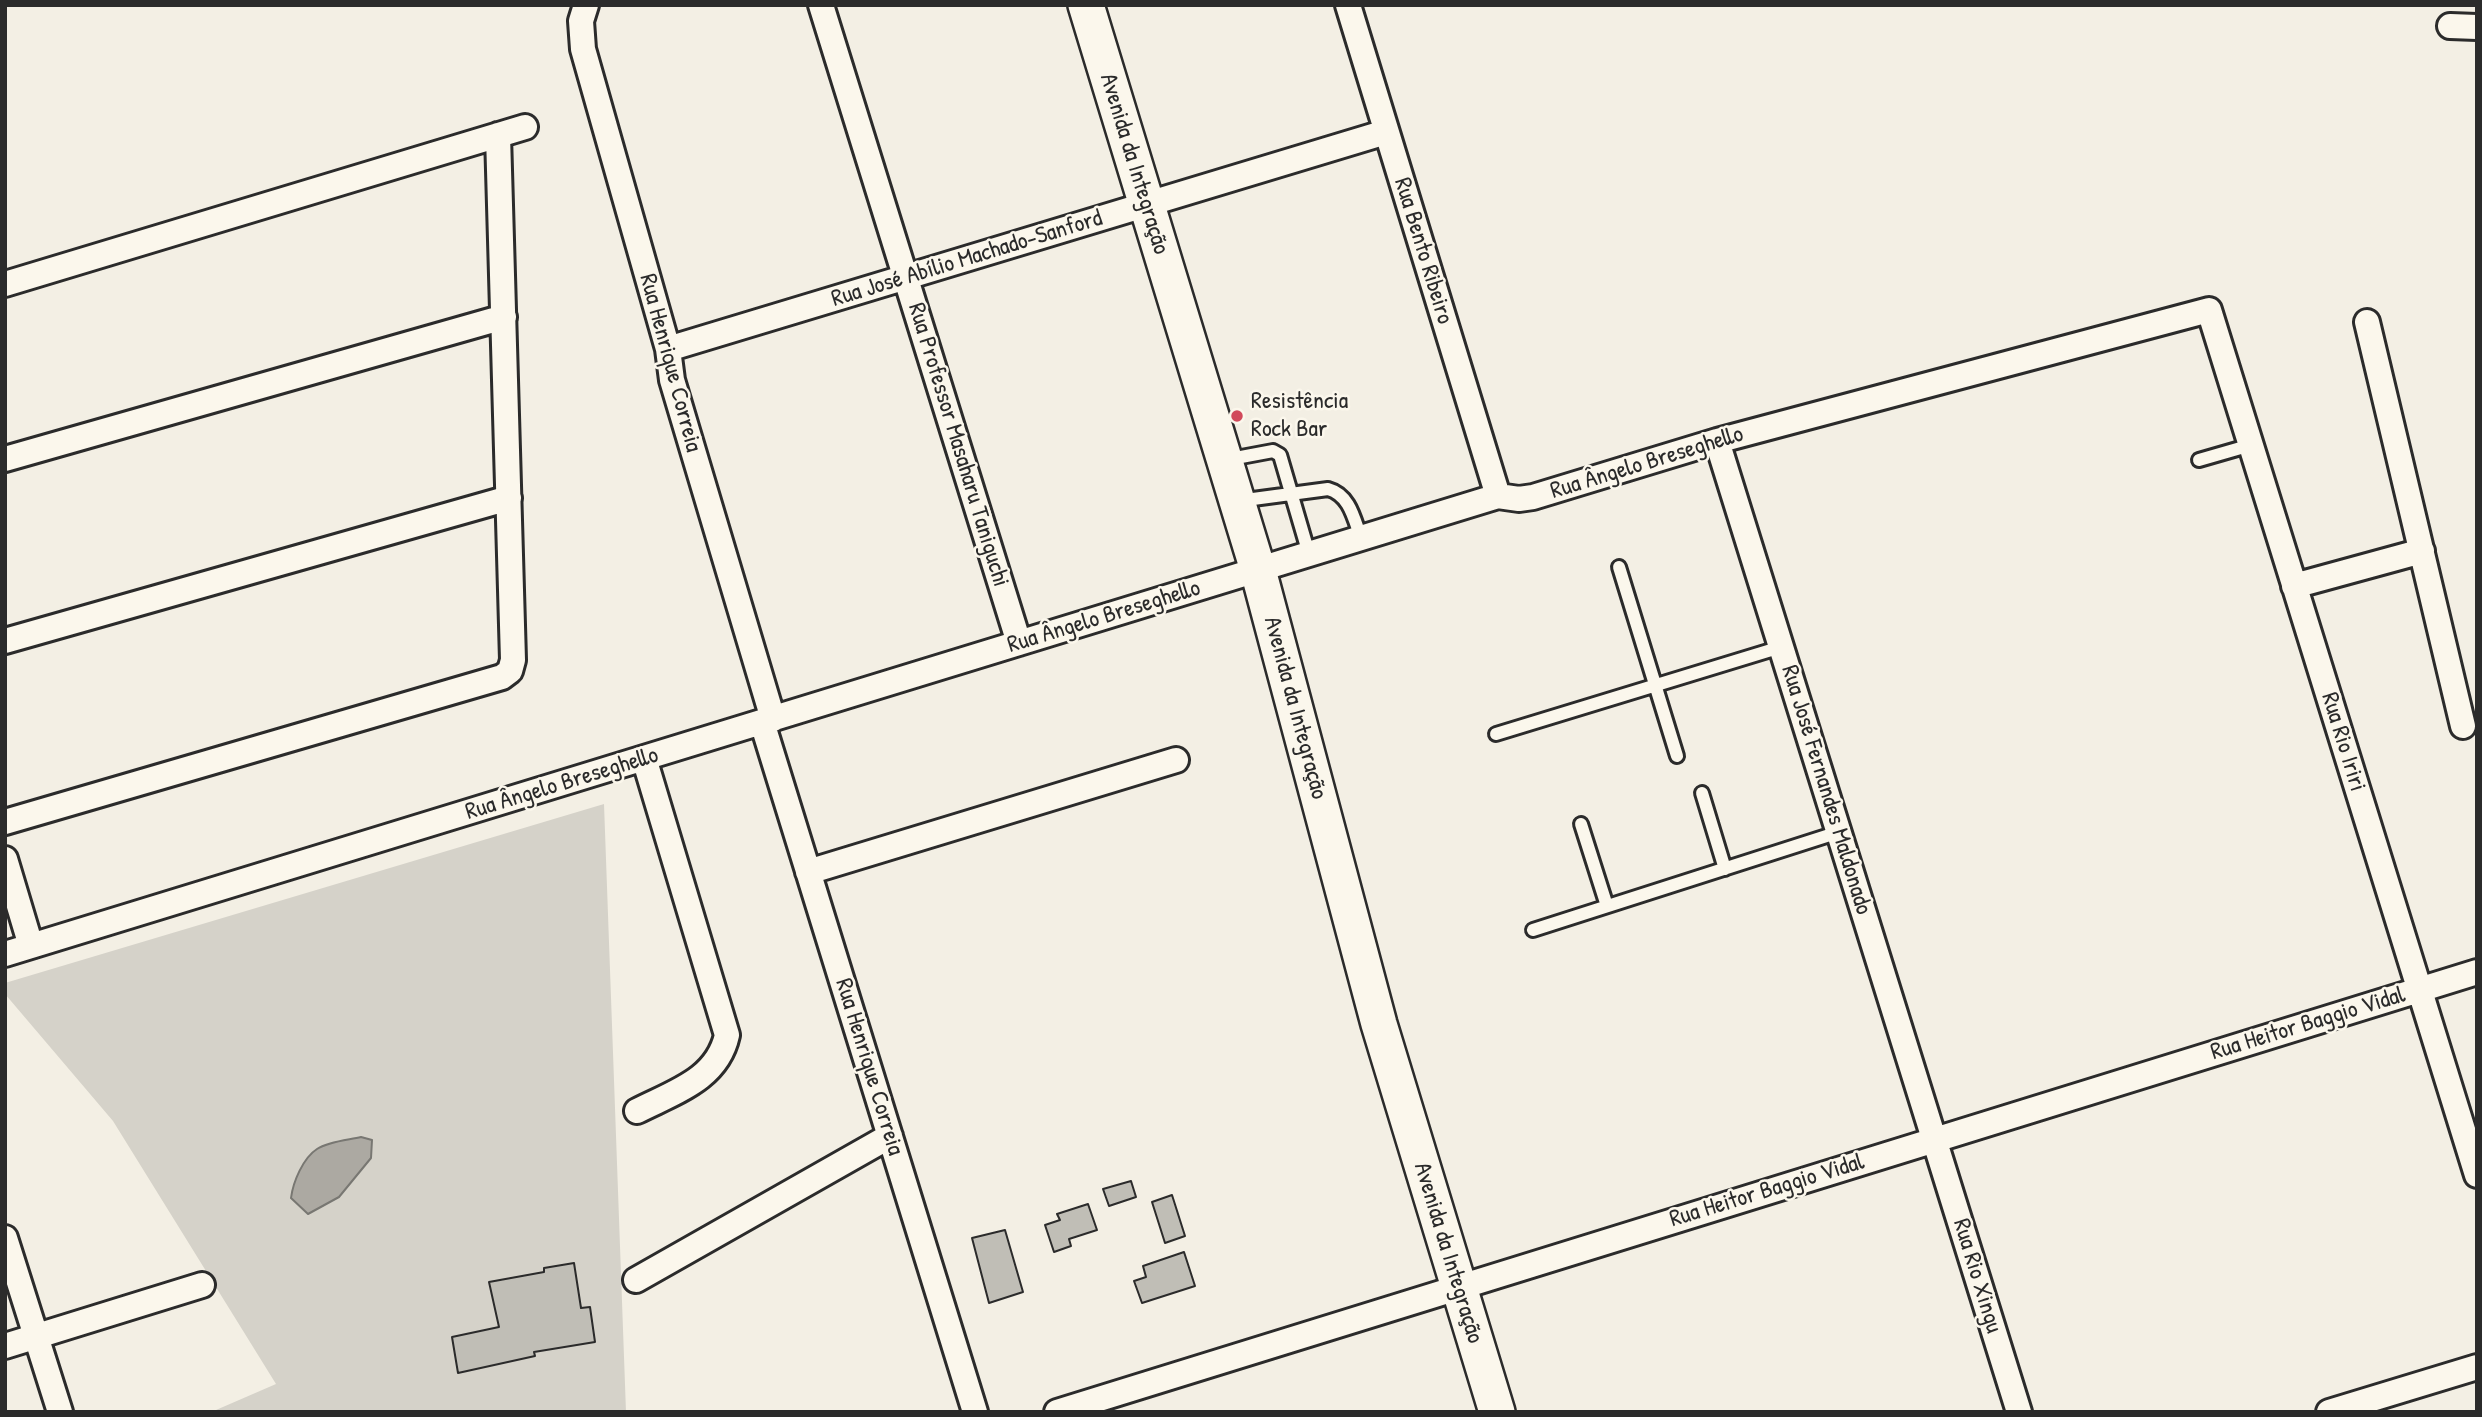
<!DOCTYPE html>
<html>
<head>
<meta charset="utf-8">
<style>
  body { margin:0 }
  #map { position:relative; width:2482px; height:1417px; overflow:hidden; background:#f3efe4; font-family:"Patrick Hand",sans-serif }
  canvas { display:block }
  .frame { position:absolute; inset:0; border:7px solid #2b2b2b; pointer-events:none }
</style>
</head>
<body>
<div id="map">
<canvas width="2482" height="1417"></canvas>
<div class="frame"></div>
</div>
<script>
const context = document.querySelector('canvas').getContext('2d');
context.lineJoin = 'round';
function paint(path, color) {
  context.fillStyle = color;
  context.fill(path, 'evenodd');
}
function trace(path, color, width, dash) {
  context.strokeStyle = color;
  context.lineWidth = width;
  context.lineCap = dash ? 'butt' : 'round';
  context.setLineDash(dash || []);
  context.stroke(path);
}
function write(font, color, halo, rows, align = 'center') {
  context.font = font + ' "Patrick Hand",sans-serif';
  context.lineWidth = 5;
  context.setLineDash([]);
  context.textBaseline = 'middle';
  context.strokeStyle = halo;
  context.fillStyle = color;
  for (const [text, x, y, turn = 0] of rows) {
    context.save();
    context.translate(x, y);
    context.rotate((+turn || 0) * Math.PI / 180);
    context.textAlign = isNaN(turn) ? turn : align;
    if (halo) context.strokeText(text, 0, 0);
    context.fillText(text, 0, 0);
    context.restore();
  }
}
const green = new Path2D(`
  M604 804 626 1412H217L216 1410 276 1384 113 1121 5 994V983Z`);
const water = new Path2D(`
  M361 1137 372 1140 371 1158 339 1197 308 1214 291 1198C293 1182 303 1158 317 1149 329 1141 348 1140 361 1137Z`);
const building = new Path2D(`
  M1131 1181 1136 1197 1109 1206 1103 1189Z
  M1172 1195 1185 1236 1165 1243 1152 1202Z
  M1088 1204 1097 1230 1069 1239 1071 1246 1054 1252 1045 1225 1060 1220 1057 1214Z
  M1005 1230 1023 1292 989 1303 972 1238Z
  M1184 1252 1195 1286 1142 1303 1134 1281 1146 1277 1143 1266Z
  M574 1263 581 1308 590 1307 595 1342 534 1352 535 1356 458 1373 452 1337 499 1327 489 1282 544 1272V1268Z`);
const lane = new Path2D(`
  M1225 460 1273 451 1280 455 1309 554
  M2199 460 2251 445
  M1238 501 1328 489C1350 495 1354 519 1361 538
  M1619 567 1677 756
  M1496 734 1781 647
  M1702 793 1725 869
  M1581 824 1607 906
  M1533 930 1839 832`);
const street = new Path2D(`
  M586 5 581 21 583 49 668 349 672 380 773 719
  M821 5 1019 643
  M1348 5 1498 496
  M2450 26 2477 27
  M5 284 525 127
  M2367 322 2463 726
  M668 349 1386 132
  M1717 441 2019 1412
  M5 459 504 317
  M2294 586 2422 551
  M5 641 509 498
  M762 722 975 1412
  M5 822 502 677 510 671 513 660 498 135
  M5 859 31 946
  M808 872 1176 760
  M5 954 1498 496 1519 499 1533 497 1717 441 2209 310 2477 1175
  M637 1111C674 1092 717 1080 727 1035L644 758
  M5 1238 60 1412
  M636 1280 890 1136
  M5 1346 202 1285
  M1057 1412 2477 972
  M2329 1412 2477 1367`);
const secondary = new Path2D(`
  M1086 5 1258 570 1379 1024 1497 1412`);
const markers = [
  [1237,416,7,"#d1495b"]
];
const streetNames = [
  ["Avenida da Integração",1134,164,73],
  ["Rua Bento Ribeiro",1423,251,73],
  ["Rua José Abílio Machado-Sanford",967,259,-17],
  ["Rua Henrique Correia",670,363,75],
  ["Rua Professor Masaharu Taniguchi",958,445,73],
  ["Rua Ângelo Breseghello",1647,463,-17],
  ["Rua Ângelo Breseghello",1104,617,-17],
  ["Avenida da Integração",1295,708,75],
  ["Rua Rio Iriri",2343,742,73],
  ["Rua Ângelo Breseghello",562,784,-17],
  ["Rua José Fernandes Maldonado",1826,790,73],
  ["Rua Heitor Baggio Vidal",2308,1024,-17],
  ["Rua Henrique Correia",869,1067,73],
  ["Rua Heitor Baggio Vidal",1767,1191,-17],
  ["Avenida da Integração",1448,1253,73],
  ["Rua Rio Xingu",1977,1276,73]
];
const poiNames = [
  ["Resistência",1251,402],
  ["Rock Bar",1251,430]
];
paint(green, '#d5d2c9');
paint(water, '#aca9a2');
trace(water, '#787772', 2);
paint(building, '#c0beb6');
trace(building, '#2b2b2b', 2);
trace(lane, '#2b2b2b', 18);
trace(street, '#2b2b2b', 30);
trace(secondary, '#2b2b2b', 40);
trace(lane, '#fbf7ec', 12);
trace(street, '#fbf7ec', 24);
trace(secondary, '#fbf7ec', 35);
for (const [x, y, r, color] of markers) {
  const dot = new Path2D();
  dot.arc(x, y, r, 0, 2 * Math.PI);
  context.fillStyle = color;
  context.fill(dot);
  trace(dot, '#fbf7ec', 2.5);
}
write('24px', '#2b2b2b', '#fbf7ec', streetNames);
write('24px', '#2b2b2b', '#fbf7ec', poiNames, 'left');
</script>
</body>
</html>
